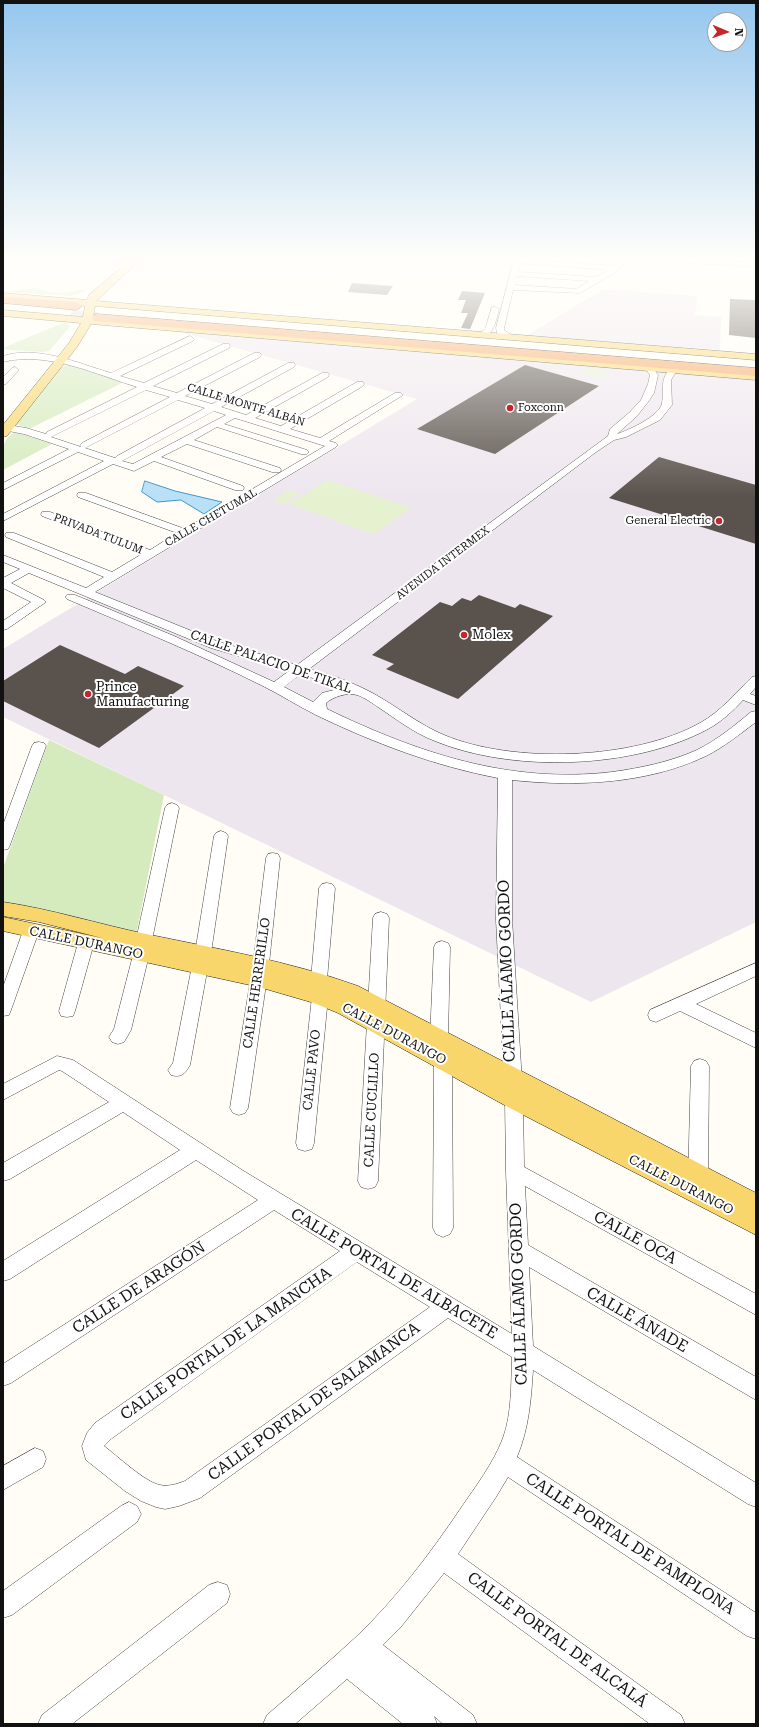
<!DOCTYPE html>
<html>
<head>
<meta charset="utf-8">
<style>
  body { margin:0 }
  #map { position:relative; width:759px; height:1727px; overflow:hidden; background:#fffdf5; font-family:"Roboto Serif",serif }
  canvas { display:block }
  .frame { position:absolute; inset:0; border:4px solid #111; pointer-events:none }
  .north { position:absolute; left:707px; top:12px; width:40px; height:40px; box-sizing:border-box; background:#fff; border:1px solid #a0a0a0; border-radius:50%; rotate:92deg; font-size:11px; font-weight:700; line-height:16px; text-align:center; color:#111 }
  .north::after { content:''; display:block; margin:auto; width:14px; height:18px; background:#c4262e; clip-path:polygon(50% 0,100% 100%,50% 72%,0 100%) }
</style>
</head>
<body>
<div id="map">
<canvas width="759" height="1727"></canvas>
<div class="frame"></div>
<div class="north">N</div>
</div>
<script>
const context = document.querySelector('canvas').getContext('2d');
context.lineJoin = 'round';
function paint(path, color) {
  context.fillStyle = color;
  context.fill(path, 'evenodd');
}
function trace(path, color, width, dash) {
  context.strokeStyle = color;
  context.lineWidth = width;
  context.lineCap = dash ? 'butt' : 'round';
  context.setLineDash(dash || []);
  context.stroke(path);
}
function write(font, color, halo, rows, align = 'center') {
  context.font = font + ' "Roboto Serif",serif';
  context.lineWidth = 4;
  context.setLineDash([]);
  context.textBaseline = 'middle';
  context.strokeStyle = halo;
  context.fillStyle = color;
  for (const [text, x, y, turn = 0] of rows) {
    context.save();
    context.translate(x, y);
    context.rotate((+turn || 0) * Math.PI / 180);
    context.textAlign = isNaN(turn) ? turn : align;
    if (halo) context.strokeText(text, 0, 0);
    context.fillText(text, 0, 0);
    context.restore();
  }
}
const industrial = new Path2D(`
  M604 289 697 296 695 315 721 317 720 350 526 336Z
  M180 332 756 380V922L591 1002 3 717V649L417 399Z`);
const green = new Path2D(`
  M37 288 50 292 65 293 88 288 81 293 72 296 8 292 10 291Z
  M65 322 69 325V328L49 351 43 352 9 350 3 348Z
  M73 365 124 382 29 429 14 423 58 369 64 366Z
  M17 432 52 444 3 470C3 454 0 437 17 432Z
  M49 740 164 795 137 930 132 932 3 904V868Z`);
const pitch = new Path2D(`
  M587 368 610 374 603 378 580 372Z
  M328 480 411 508 373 534 289 504Z
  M290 490 300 494 283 504 273 500Z`);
const water = new Path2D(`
  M145 481 175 491 222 502 204 514 181 500 157 502 142 492Z`);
const building = new Path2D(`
  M352 283 393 286 387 295 348 292Z
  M462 291 485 293 470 329 461 328 468 313H461L466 300H458Z
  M730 299 756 300V338L729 335Z
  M525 365 599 386 495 454 417 429Z
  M659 457 756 485V544L609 498Z
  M479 595 515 608 520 604 553 616 458 699 386 669 394 664 372 655 440 602 452 606 462 598 471 601Z
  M60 645 125 674 138 666 184 686 99 748 3 701V681Z`);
const highwayTunnel = new Path2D(`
  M71 316 98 318`);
const minor = new Path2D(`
  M515 256H521V259L614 266 620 259 609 258 606 256H638L756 263V267L627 259 619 270 580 293 513 290 504 328V330L514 337 510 340 497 333 496 328ZM520 263 608 270 596 277 518 272ZM517 276 589 281 576 289 515 285Z
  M492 307H495L499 309C496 319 494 339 479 337L478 335 485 329Z
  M190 336 194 339 193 341 120 376 144 383 223 344H229L230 346 229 348 153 386 177 393 254 353H260L261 355 260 357 185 396 212 404 288 363H294L295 365 294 367 221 407 246 415 322 373H328L329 375 328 377 255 418 281 426 357 382H363L364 384 363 386 290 429 320 438 395 393H401L403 395 329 441 336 443 338 445 336 447 95 592 219 642 297 665 608 436 610 429 630 412 641 400 648 384 650 375 645 368 646 366H652L658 375 654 393 648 402 637 416 617 434C629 430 660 416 662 403 665 388 659 382 670 368H676L677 370 671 380 672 405 660 420 626 437 614 440 596 452 309 669C332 675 355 683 376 695 399 708 420 725 444 735 513 764 634 760 700 723 720 712 736 693 752 677L756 676V687L750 694 756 696V705L743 700C733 711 721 722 708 729 634 769 513 773 435 741 414 733 396 719 378 707 372 703 364 697 357 695 347 692 333 697 326 703L327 709C418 753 510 784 612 772 641 768 670 762 697 750 717 740 734 726 751 712L756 711V722C740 734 724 747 706 756 647 784 576 787 512 780V919L523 1099 524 1167 756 1294V1315L525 1186 528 1245 756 1377V1400L529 1267 533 1346 756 1483V1507L748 1504 533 1370C531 1400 529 1428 517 1457L756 1613V1639L747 1636 508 1477 496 1497 458 1554 681 1715 685 1724H650L444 1573 400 1628 383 1645 473 1715 477 1724H443L434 1716 437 1724H403L347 1679 295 1724H263L267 1715C297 1689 327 1664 356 1637 396 1599 430 1554 461 1508 476 1486 493 1464 503 1438 512 1413 511 1384 512 1357L448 1318 200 1498 179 1506 165 1509 156 1507 141 1501 125 1491 86 1460 82 1446 87 1433 95 1423 340 1251 274 1210 11 1383 3 1386V1364L258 1200 196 1160 10 1279 3 1281V1261L180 1150 123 1112 10 1179 3 1181V1163L109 1102 62 1071 59 1070 3 1100V1084L57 1056 73 1060 242 1170 512 1334 506 1171 505 1099 496 919 498 778C435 766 374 743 316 715 298 706 281 695 263 686 199 654 133 627 67 599L65 597 67 595H75L174 636 274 682 289 671 211 648 29 573 11 583 44 600 46 602 7 629 3 630V621L31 602 3 588V578L20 569 3 562V555L86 588 104 577 6 537 5 535 6 533H14L112 572 142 554 42 516 41 514 42 512H50L150 550 177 533 78 497 77 495 78 493H86L185 529 325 446 235 418 224 424 307 450 309 452 307 454H301L217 427 194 440 280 468 281 470 280 472H272L187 444 161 457 243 486 244 488 243 490H235L154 461 134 471 113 464 3 521V514L104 461 78 452 3 490V483L69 449 24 434 3 430V424L26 428 46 434 47 432 137 387C95 374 47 351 3 362V356C38 345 77 363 111 373ZM146 390 170 397 82 443 80 445 81 447 51 437ZM178 400 205 408 117 456 115 458 85 448ZM214 411 226 415 133 464 122 461ZM301 674 342 688 322 693 313 702 284 687ZM357 1262 430 1307 185 1481C177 1484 168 1487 160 1485 146 1483 116 1455 104 1446L111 1439Z
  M15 367 19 370 6 384 3 385V377L12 368Z
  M39 742 44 743 46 746 10 845 8 849 3 850V825L32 746 34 743Z
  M172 803 177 805 179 808 152 940 150 944 144 946 138 944 136 940 165 808 167 805Z
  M221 831 226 833 228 836 211 953 209 957 203 959 197 957 195 953 214 836 216 833Z
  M273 853 278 854 280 858 269 964 248 1108 245 1113 239 1115 233 1113 230 1108 253 964 266 858 268 854Z
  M327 883 332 884 335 888 327 979 325 983 319 985 313 983 311 979 319 888 322 884Z
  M381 912 387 914 389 918 378 1181 375 1187 368 1189 361 1187 358 1181 373 918 375 914Z
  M31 925 37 927 39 931 11 1010 9 1015 3 1016V987L23 931 25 927Z
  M86 937 92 939 94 943 75 1011 73 1016 67 1017 61 1016 59 1011 78 943 80 939Z
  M442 941 448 943 450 947 448 1038 445 1043 439 1045 433 1043 430 1038 434 947 436 943Z
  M141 949 147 951 149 955 131 1030 124 1042 118 1044 112 1042 109 1037 114 1029 133 955 135 951Z
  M200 960 206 962 208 966 190 1065C185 1074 181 1078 171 1075L168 1070 173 1063 192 966 194 962Z
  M756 963V976L696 1004 756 1033V1048L680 1011 656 1022 650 1020 648 1015 650 1010Z
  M320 991 326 993 328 997 314 1143 312 1149 305 1151 298 1149 296 1143 312 997 314 993Z
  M443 1053 449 1055 452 1060 453 1228 450 1234 443 1237 436 1234 433 1228 434 1060 437 1055Z
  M700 1059 706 1061 709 1066 708 1183 705 1189 698 1191 691 1189 688 1183 691 1066 694 1061Z
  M35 1448 43 1451 46 1459 43 1467 3 1490V1466Z
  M129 1502 137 1506 141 1514 137 1522 12 1615 3 1618V1591L121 1506Z
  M218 1582 227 1585 230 1594 227 1603 72 1724H38L42 1715 209 1585Z`);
const major = new Path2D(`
  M135 256H145L96 301 756 354V360L95 306 93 318 756 374V380L91 324 77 347 7 436 3 437V425L69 343 81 323 3 316V310L83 317 85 306 3 299V293L87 300 89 295Z
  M3 902C51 909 98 924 146 934 218 949 289 961 358 986L756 1193V1235L506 1106 338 1013 314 1003 259 987 3 931V917L102 938 39 922 3 916Z`);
const highway = new Path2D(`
  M3 297 76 302 80 304 82 306 80 308 76 310 3 303Z
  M98 314 756 368V376L94 321 92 318 94 315Z`);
const markers = [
  [510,408,4,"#c4262e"],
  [719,521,4,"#c4262e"],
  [464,635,4,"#c4262e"],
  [88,694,4,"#c4262e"]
];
const farStreetnames = [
  ["CALLE MONTE ALBÁN",246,405,17],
  ["CALLE CHETUMAL",211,518,-30],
  ["PRIVADA TULUM",98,534,21],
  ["AVENIDA INTERMEX",443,563,-37]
];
const farPoinames = [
  ["Foxconn",518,408],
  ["General Electric",711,521,"right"]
];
const poiNames = [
  ["Molex",472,635],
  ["Prince",96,687],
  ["Manufacturing",96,702]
];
const streetNames = [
  ["CALLE PALACIO DE TIKAL",271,662,19],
  ["CALLE DURANGO",86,943,12],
  ["CALLE HERRERILLO",257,983,-82],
  ["CALLE DURANGO",394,1034,28],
  ["CALLE PAVO",312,1070,-84],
  ["CALLE CUCLILLO",372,1110,-87],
  ["CALLE DURANGO",681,1185,27]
];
const nearStreetnames = [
  ["CALLE ÁLAMO GORDO",507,971,-92],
  ["CALLE OCA",635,1238,29],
  ["CALLE PORTAL DE ALBACETE",394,1274,31],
  ["CALLE DE ARAGÓN",139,1288,-33],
  ["CALLE ÁLAMO GORDO",519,1294,-92],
  ["CALLE ÁNADE",637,1320,30],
  ["CALLE PORTAL DE LA MANCHA",226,1344,-35],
  ["CALLE PORTAL DE SALAMANCA",314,1402,-36],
  ["CALLE PORTAL DE PAMPLONA",630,1544,33],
  ["CALLE PORTAL DE ALCALÁ",557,1640,36]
];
paint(industrial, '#eee6ef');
paint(green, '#d5ebbd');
paint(pitch, '#e6f2cf');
paint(water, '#b9e0f7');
trace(water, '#3f96cf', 1);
paint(building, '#5a524d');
trace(highwayTunnel, '#dbdad3', 12, [12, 6]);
trace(minor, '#444', 1);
trace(major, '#222', 1);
trace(highway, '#222', 1);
paint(minor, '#fff');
paint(major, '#f9d66b');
paint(highway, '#f5a25d');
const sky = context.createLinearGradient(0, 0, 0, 497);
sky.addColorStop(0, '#95c6ee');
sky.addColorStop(0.52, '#fffefa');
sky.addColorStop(1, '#fffefa00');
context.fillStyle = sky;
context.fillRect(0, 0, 759, 497);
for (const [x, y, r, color] of markers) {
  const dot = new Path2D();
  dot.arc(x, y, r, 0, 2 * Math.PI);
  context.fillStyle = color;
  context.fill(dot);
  trace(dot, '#fff', 1.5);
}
write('11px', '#111', '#fff', farStreetnames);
write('11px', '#111', '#fff', farPoinames, 'left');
write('13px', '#111', '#fff', poiNames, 'left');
write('13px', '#111', '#fff', streetNames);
write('16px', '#111', '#fff', nearStreetnames);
</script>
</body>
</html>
